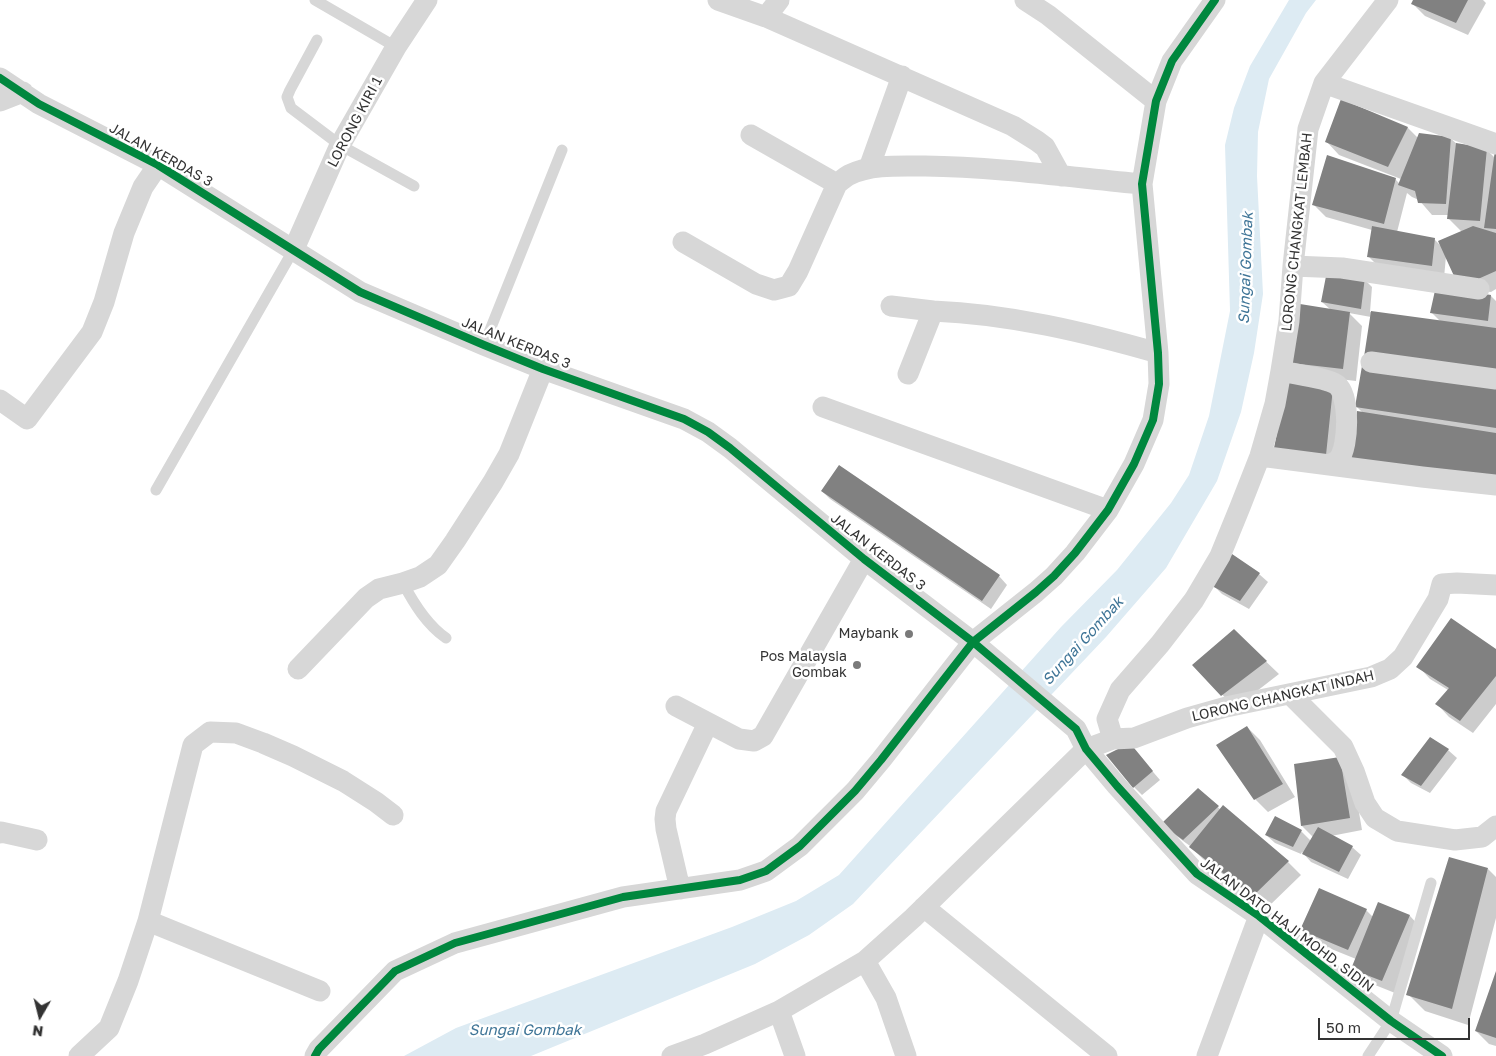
<!DOCTYPE html>
<html>
<head>
<meta charset="utf-8">
<style>
  body { margin:0 }
  #map { position:relative; width:1496px; height:1056px; overflow:hidden; background:#fff; font-family:"Golos Text",sans-serif }
  canvas { display:block }
  .north { position:absolute; left:15px; top:991px; width:50px; height:50px; -webkit-text-stroke:4px #fff; paint-order:stroke; rotate:188deg; font-size:14px; font-weight:700; line-height:20px; text-align:center; color:#333 }
  .north::after { content:''; display:block; margin:auto; width:18px; height:22px; background:#333; clip-path:polygon(50% 0,100% 100%,50% 72%,0 100%) }
  .scale { position:absolute; left:1318px; top:1018px; width:152px; height:22px; box-sizing:border-box; border:2px solid #333; border-top:0; padding-left:6px; font-size:15px; line-height:18px; white-space:nowrap; color:#333; -webkit-text-stroke:4px #fff; paint-order:stroke }
</style>
</head>
<body>
<div id="map">
<canvas width="1496" height="1056"></canvas>
<div class="north">N</div>
<div class="scale">50 m</div>
</div>
<script>
const context = document.querySelector('canvas').getContext('2d');
context.lineJoin = 'round';
function paint(path, color) {
  context.fillStyle = color;
  context.fill(path, 'evenodd');
}
function trace(path, color, width, dash) {
  context.strokeStyle = color;
  context.lineWidth = width;
  context.lineCap = dash ? 'butt' : 'round';
  context.setLineDash(dash || []);
  context.stroke(path);
}
function write(font, color, halo, rows, align = 'center') {
  context.font = font + ' "Golos Text",sans-serif';
  context.lineWidth = 5;
  context.setLineDash([]);
  context.textBaseline = 'middle';
  context.strokeStyle = halo;
  context.fillStyle = color;
  for (const [text, x, y, turn = 0] of rows) {
    context.save();
    context.translate(x, y);
    context.rotate((+turn || 0) * Math.PI / 180);
    context.textAlign = isNaN(turn) ? turn : align;
    if (halo) context.strokeText(text, 0, 0);
    context.fillText(text, 0, 0);
    context.restore();
  }
}
const water = new Path2D(`
  M1289 0H1316L1306 13 1269 79 1258 132 1257 176 1263 294 1254 353 1241 412 1217 481 1166 568 1106 637 853 904 809 935 755 964 531 1056H404L456 1028 732 927 796 901 839 875 1061 627 1117 570 1171 503 1189 475 1209 416 1230 311 1225 145 1234 108 1250 66Z`);
const shadow = new Path2D(`
  M1415 0H1483L1486 3 1468 35 1425 16 1413 4Z
  M1342 100 1408 128 1418 138H1450L1457 144 1487 150 1495 158 1496 151V289L1491 292 1468 289 1446 256 1444 278 1381 269 1369 257 1372 230 1326 217 1313 204 1393 177 1400 184 1401 179 1339 155 1327 142ZM1407 193 1412 197 1419 200 1432 215H1448V218L1462 232 1442 247 1434 239 1397 232Z
  M1364 279 1372 287 1370 312 1440 321 1432 313 1491 296 1496 301V494L1363 413 1357 407 1371 317 1349 313 1362 326 1356 381 1305 375 1293 362 1331 310 1322 302Z
  M1332 389 1345 402 1339 467 1288 460Z
  M822 491 999 576 1007 585 991 609 830 499Z
  M1233 555 1259 574 1268 582 1249 609 1222 594 1214 586Z
  M1234 631 1279 674 1235 708 1194 665Z
  M1496 651V704L1473 733 1449 717 1437 704 1448 690 1430 679 1418 666Z
  M1247 727 1260 740 1295 797 1268 812 1255 799 1218 746Z
  M1431 738 1448 750 1457 758 1430 793 1411 783 1403 775Z
  M1130 745 1160 780 1142 795 1134 787Z
  M1295 765 1352 771 1362 830 1331 836 1352 847 1361 855 1348 879 1311 862 1302 852 1301 854 1275 843 1266 835 1301 831 1311 841 1313 837 1302 826Z
  M1198 789 1221 810 1223 807 1288 862 1301 875 1267 908 1203 859 1190 846 1171 832Z
  M1488 869 1496 877V918L1468 1025 1425 1011 1408 994Z
  M1379 903 1410 916 1422 929 1395 993 1365 981 1352 968 1356 959 1314 942 1302 929 1366 910 1373 917Z
  M1496 974V1046L1489 1044 1476 1031Z`);
const building = new Path2D(`
  M1413 0H1468L1456 23 1411 4Z
  M1341 99 1408 127 1388 167 1325 142Z
  M1419 133 1451 137 1446 204 1418 203 1415 191 1398 185Z
  M1456 143 1487 148 1480 221 1447 219Z
  M1495 150H1496V229L1484 228Z
  M1327 155 1396 178 1384 224 1312 205Z
  M1372 226 1435 238 1432 266 1367 257Z
  M1473 226 1496 233V271L1478 279 1454 276 1438 241Z
  M1327 271 1365 277 1361 309 1321 302Z
  M1436 286 1491 295 1488 321 1430 313Z
  M1300 304 1350 312 1343 369 1291 363Z
  M1371 311 1496 328V376L1364 357Z
  M1362 366 1496 385V428L1355 407Z
  M1288 378 1333 388 1326 455 1274 448Z
  M1357 411 1496 433V480L1350 460Z
  M839 465 1000 575 982 601 821 491Z
  M1232 554 1260 573 1240 601 1212 586Z
  M1451 618 1496 649V676L1460 721 1435 704 1449 688 1416 667Z
  M1234 629 1267 661 1221 696 1192 665Z
  M1247 726 1283 784 1254 800 1216 745Z
  M1430 737 1449 749 1421 786 1401 775Z
  M1130 743 1153 771 1133 788 1106 755Z
  M1340 757 1350 818 1301 826 1294 764Z
  M1198 788 1219 806 1183 840 1161 824Z
  M1223 805 1289 861 1253 896 1189 847Z
  M1275 816 1302 830 1293 847 1265 835Z
  M1318 827 1353 846 1339 872 1302 854Z
  M1449 857 1488 868 1452 1009 1406 995Z
  M1319 888 1367 909 1348 950 1300 930Z
  M1378 902 1410 915 1382 981 1351 969Z
  M1496 971V1038L1475 1031Z`);
const service = new Path2D(`
  M315 0 396 47
  M317 40 290 90 287 97 291 108 340 145 414 186
  M484 345 562 150
  M156 490 294 249
  M403 583C414 604 427 625 446 638
  M1368 1056 1391 1021 1431 883`);
const minor = new Path2D(`
  M718 0 766 17 1013 126 1037 141 1045 147 1061 176
  M1025 0 1048 15 1156 101
  M766 17 779 0
  M0 78 39 104 158 165 360 292 484 345 543 369 684 419 708 432 730 448 864 559 973 642 1076 729 1086 749 1117 786 1197 874 1259 916 1391 1021 1442 1056
  M1324 83 1496 144
  M0 101 23 92
  M751 135 837 184
  M869 168 902 76
  M683 242 756 284 774 290 789 286 798 271 837 184C841 181 845 177 849 175 871 164 901 166 925 166 997 167 1069 177 1142 184
  M294 249 340 145 396 47 427 0
  M1293 266 1342 268 1479 289
  M891 306 933 311
  M1371 362 1496 379
  M1281 371C1293 374 1328 378 1337 385 1350 396 1349 446 1339 459 1337 462 1332 463 1329 465
  M908 374 933 311C1009 314 1085 332 1158 353
  M0 400 27 419 92 332 104 302 124 233 143 187 158 165
  M823 407 1108 510
  M1260 456 1422 477 1496 485
  M298 669 366 598 379 589 403 583 420 577 438 565 455 541 493 482 509 454 543 369
  M1290 694 1343 747 1354 771 1365 803 1375 818 1397 831 1455 840 1482 837 1496 826
  M676 706 739 739 754 741 763 736 864 559
  M1113 739 1107 719 1120 690 1160 644 1194 600 1220 556 1240 507 1260 456 1275 404 1281 371 1289 321 1293 266 1308 129 1324 83 1388 0
  M0 833 1 832 37 840
  M680 889 666 829 665 819 666 811 708 723
  M924 907 1107 1056
  M148 921 320 991
  M865 961 886 998 906 1056
  M779 1011 795 1056
  M79 1056 109 1028 128 981 148 921 193 745 210 732 236 733 263 743 293 756 343 781 376 802 393 815
  M315 1056 319 1049 395 971 455 943 623 897 740 880 766 871 800 846 855 791 881 760 973 642 1036 592 1054 576 1075 553 1108 510 1134 464 1153 420 1159 384 1158 353 1142 184 1156 101 1172 61 1215 0
  M672 1056 705 1044 779 1011 865 961 913 918 1086 749 1113 739 1134 738 1187 718 1226 707 1371 677 1390 669 1403 657 1438 599 1442 584 1457 583 1496 585
  M1207 1056 1259 916`);
const cycleway = new Path2D(`
  M0 78 39 104 158 165 360 292 484 345 543 369 684 419 708 432 730 448 864 559 973 642 1076 729 1086 749 1117 786 1197 874 1259 916 1391 1021 1442 1056
  M315 1056 319 1049 395 971 455 943 623 897 740 880 766 871 800 846 855 791 881 760 973 642 1036 592 1054 576 1075 553 1108 510 1134 464 1153 420 1159 384 1158 353 1142 184 1156 101 1172 61 1215 0`);
const markers = [
  [909,634,5,"#7a7a7a"],
  [857,665,5,"#7a7a7a"]
];
const streetNames = [
  ["LORONG KIRI 1",355,122,-62],
  ["JALAN KERDAS 3",161,155,29],
  ["LORONG CHANGKAT LEMBAH",1297,232,-84],
  ["JALAN KERDAS 3",516,343,22],
  ["JALAN KERDAS 3",878,552,38],
  ["LORONG CHANGKAT INDAH",1283,696,-13],
  ["JALAN DATO HAJI MOHD. SIDIN",1287,925,37]
];
const poiNames = [
  ["Maybank",899,634],
  ["Pos Malaysia",847,657],
  ["Gombak",847,673]
];
const waterNames = [
  ["Sungai Gombak",1246,268,-88],
  ["Sungai Gombak",1083,641,-48],
  ["Sungai Gombak",525,1030]
];
paint(water, '#ddebf3');
paint(shadow, '#0003');
paint(building, '#818181');
trace(service, '#d7d7d7', 11);
trace(minor, '#d7d7d7', 21);
trace(cycleway, '#00873e', 8);
for (const [x, y, r, color] of markers) {
  const dot = new Path2D();
  dot.arc(x, y, r, 0, 2 * Math.PI);
  context.fillStyle = color;
  context.fill(dot);
  trace(dot, '#fff', 2);
}
write('14px', '#333', '#fff', streetNames);
write('14px', '#333', '#fff', poiNames, 'right');
write('italic 15px', '#3f7597', '#fff', waterNames);
</script>
</body>
</html>
